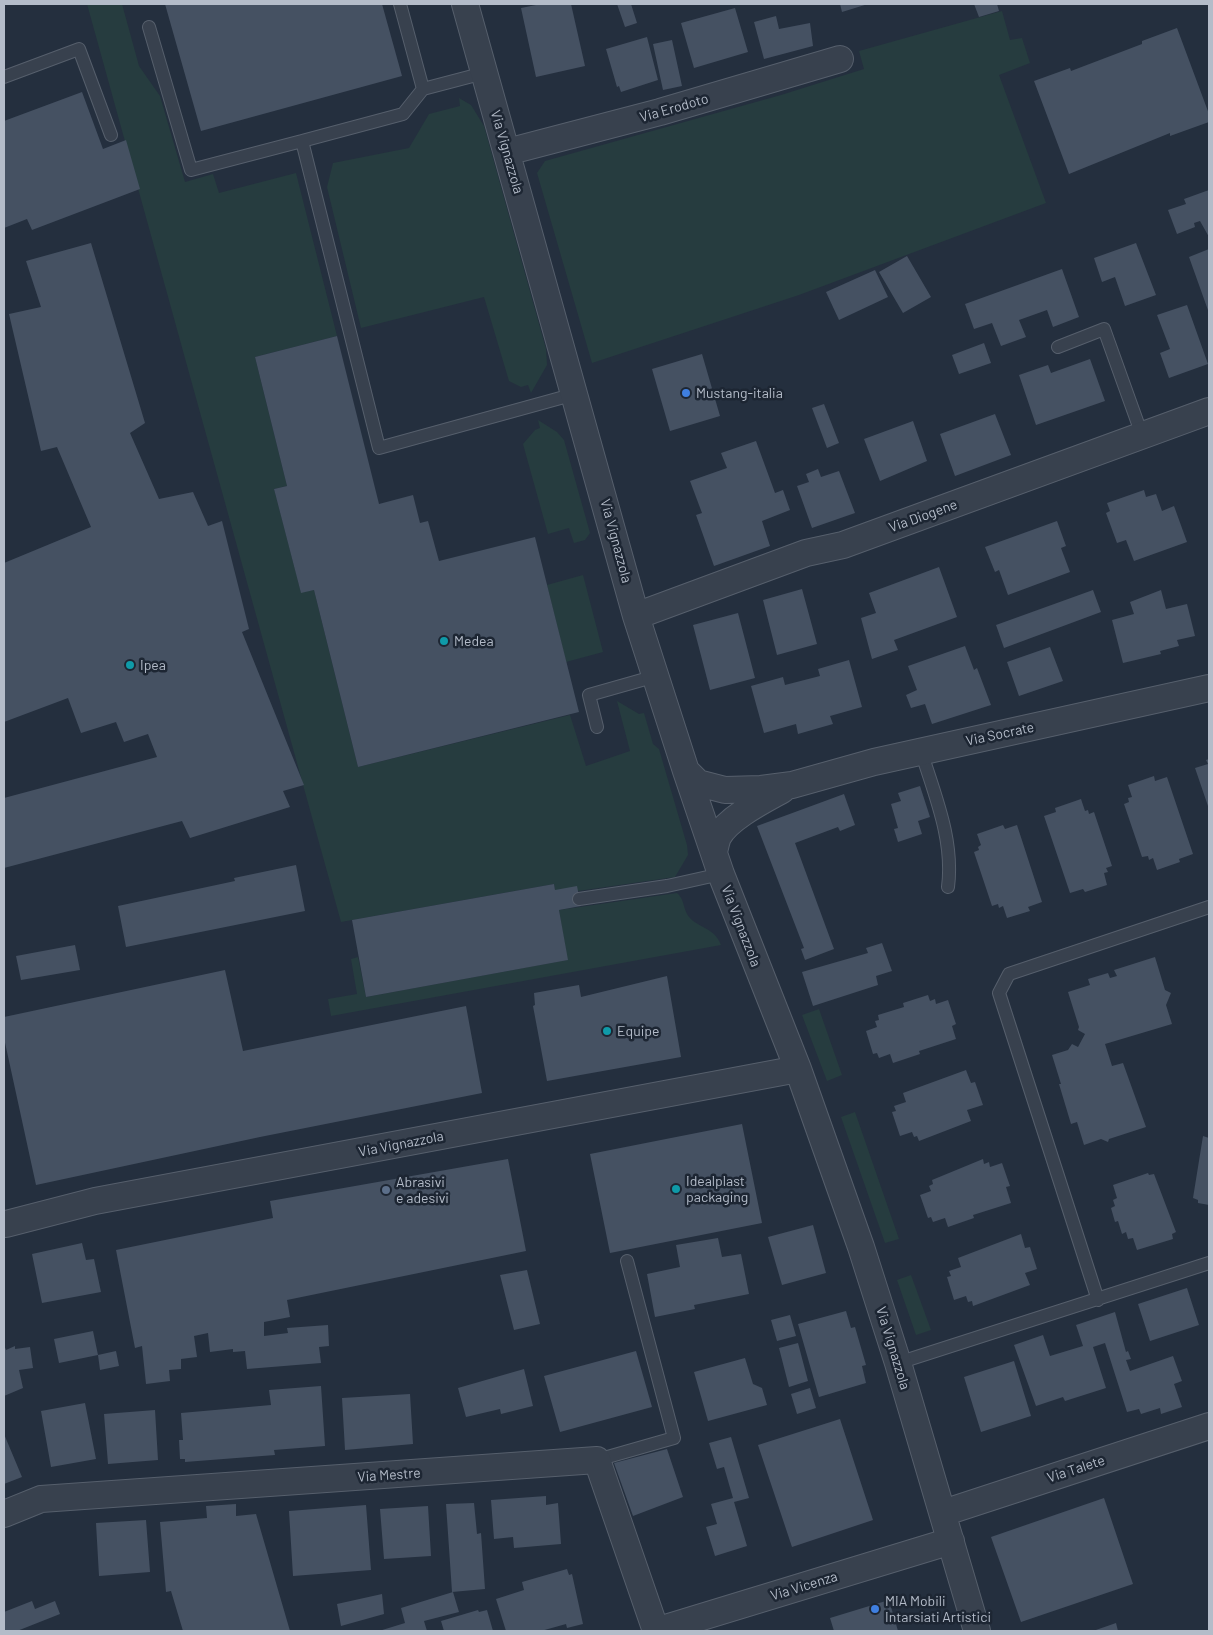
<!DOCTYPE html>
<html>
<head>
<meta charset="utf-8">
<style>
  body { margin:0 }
  #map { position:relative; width:1213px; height:1635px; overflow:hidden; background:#242f3e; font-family:Barlow,sans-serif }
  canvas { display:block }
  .frame { position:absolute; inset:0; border:5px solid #b4bcc9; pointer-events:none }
</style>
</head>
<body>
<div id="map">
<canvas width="1213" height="1635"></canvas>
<div class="frame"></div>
</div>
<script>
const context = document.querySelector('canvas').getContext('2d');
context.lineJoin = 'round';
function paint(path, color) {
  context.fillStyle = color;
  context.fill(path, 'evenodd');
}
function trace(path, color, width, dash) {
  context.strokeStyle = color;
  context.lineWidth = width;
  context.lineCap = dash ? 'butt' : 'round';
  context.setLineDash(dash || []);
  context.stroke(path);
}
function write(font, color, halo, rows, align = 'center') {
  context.font = font + ' Barlow,sans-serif';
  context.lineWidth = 5;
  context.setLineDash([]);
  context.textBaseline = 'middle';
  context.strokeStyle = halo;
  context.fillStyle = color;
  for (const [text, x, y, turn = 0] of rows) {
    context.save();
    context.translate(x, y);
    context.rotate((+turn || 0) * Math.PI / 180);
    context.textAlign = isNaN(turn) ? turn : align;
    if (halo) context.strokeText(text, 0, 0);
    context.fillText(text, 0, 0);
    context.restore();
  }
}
const green = new Path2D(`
  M87 4H122L139 66 160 96 185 182 213 174 219 193 296 173 337 336 255 357 287 486 274 489 301 592 314 590 358 767 570 715 586 766 630 751 617 701 639 714 644 713 653 744 659 749 687 845 688 855 675 877 578 891 555 890 554 884 341 922Z
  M1002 11 1010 40 1022 38 1030 63 999 75 1046 203 799 295 592 363 537 173 545 161 781 95 864 69 859 51Z
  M459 98 471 105 484 126 546 349 547 365 531 393 528 385 521 387 509 381 484 297 361 328 327 187 333 163 409 148 429 114 460 106Z
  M538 420 557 432 564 440 590 533 585 540 574 543 569 528 548 534 523 444 535 430 540 428Z
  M583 575 603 652 566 662 547 585Z
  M677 893C684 899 683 906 687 914 695 928 714 926 721 945L331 1016 328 999 357 994 351 959 358 957 366 997 567 960 559 910Z
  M819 1009 842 1075 827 1081 802 1015Z
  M855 1112 899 1239 885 1243 841 1117Z
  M911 1275 931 1330 916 1335 897 1280Z`);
const building = new Path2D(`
  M165 4H382L402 76 201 131Z
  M541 4H571L585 66 536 77 521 8Z
  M617 4H631L637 23 625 27Z
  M840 4H868L842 12Z
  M974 4H997L999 11 979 17Z
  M735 8 748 52 694 68 681 23Z
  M776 16 779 29 810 23 813 46 764 59 754 22Z
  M1177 28 1209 114V122L1170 136V133L1069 174 1034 81 1070 68 1071 71 1142 44V41Z
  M647 37 658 80 621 92 619 86 617 87 606 49Z
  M672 40 682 86 663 90 653 44Z
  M82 92 103 149 126 140 140 189 32 230 27 219 4 228V121Z
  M1209 190V237L1200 221 1194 223 1195 227 1177 234 1168 210 1186 204 1184 199Z
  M91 243 145 423 130 433 159 499 193 492 208 526 222 521 249 629 242 632 304 785 283 791 290 807 190 838 182 821 4 868V798L157 757 148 734 124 742 116 722 81 733 68 698 4 722V563L91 527 57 447 41 451 9 314 41 307 26 261Z
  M1136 243 1156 295 1125 306 1115 277 1102 282 1094 258Z
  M1209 249V313L1189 257Z
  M907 256 931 297 903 313 879 272Z
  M1062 269 1079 317 1053 327 1047 310 1019 320 1026 337 1001 346 992 323 974 329 965 304Z
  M875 270 888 297 839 320 826 292Z
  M1187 305 1208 364 1169 378 1160 353 1170 349 1157 315Z
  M337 336 379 504 413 495 420 523 428 521 439 561 535 537 579 712 358 767 314 590 301 593 274 489 287 486 255 357Z
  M984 343 991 363 959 374 952 355Z
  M702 354 720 416 670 431 652 369Z
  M1090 359 1105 401 1036 425 1019 375 1048 365 1051 373Z
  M824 404 839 443 827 448 812 408Z
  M995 414 1011 455 955 476 940 434Z
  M913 421 927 461 880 481 864 439Z
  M756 441 775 493 783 490 790 510 762 521 770 546 714 566 696 515 702 513 690 481 727 468 721 453Z
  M818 469 821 477 839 471 855 513 812 528 797 486 809 482 806 474Z
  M1144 490 1146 497 1156 494 1162 511 1174 506 1187 542 1134 561 1126 540 1117 543 1106 513 1110 511 1107 503Z
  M1057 521 1066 546 1061 548 1070 572 1008 595 999 570 995 572 985 547Z
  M939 567 957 617 894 640 898 650 872 659 861 618 876 613 869 593Z
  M802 589 817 644 777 655 763 600Z
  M1093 590 1101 612 1004 648 996 625Z
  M1161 590 1166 609 1187 604 1195 636 1177 640 1179 646 1160 651 1161 654 1123 663 1112 620 1134 614 1130 602Z
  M738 613 755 678 710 690 693 625Z
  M965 646 974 670 977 668 991 705 932 724 925 704 911 708 906 695 917 690 908 666Z
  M1050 647 1063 681 1019 696 1007 662Z
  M849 660 862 707 830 716 833 724 798 734 796 724 764 733 751 686 783 677 785 685 820 676 818 669Z
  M1209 759V809L1195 768 1208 764 1206 760Z
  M1154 776 1155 781 1167 777 1193 854 1179 859 1180 862 1157 870 1153 858 1149 860 1148 856 1142 857 1124 804 1129 802 1128 798 1132 797 1128 785Z
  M920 786 930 817 918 821 922 834 898 842 894 829 898 828 891 804 901 801 898 793Z
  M844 794 855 825 840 831 838 827 795 843 834 949 805 960 801 949 804 948 757 826Z
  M1081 799 1085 811 1088 810 1089 814 1094 812 1112 866 1106 868 1108 872 1104 873 1107 885 1085 892 1083 889 1070 893 1044 816 1056 812 1055 808Z
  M1003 825 1005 829 1017 825 1042 902 1028 907 1030 911 1007 918 1003 906 999 908 998 904 992 906 974 852 979 850 978 847 981 845 977 834Z
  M296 865 305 911 126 947 118 906 235 881 234 878Z
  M554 884 555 890 577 886 581 906 559 910 568 960 366 997 352 920Z
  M882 943 892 971 876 976 878 985 813 1006 802 972 868 953 866 948Z
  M75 945 80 970 21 980 16 956Z
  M1155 957 1165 990 1171 993 1166 1005 1172 1024 1105 1044 1112 1066 1123 1063 1146 1127 1109 1139 1108 1142 1101 1139 1084 1145 1077 1122 1071 1124 1059 1084H1061L1052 1055 1068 1050 1072 1044 1078 1047 1085 1034 1078 1030 1079 1027 1068 992 1090 985 1088 979 1108 973 1110 978 1117 976 1114 970Z
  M225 970 243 1051 466 1006 482 1093 260 1137 36 1185 4 1038V1017Z
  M667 976 681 1057 547 1081 533 1006 535 1005 534 993 579 985 581 997Z
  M928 995 930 1001 935 999 936 1004 948 1000 956 1024 952 1026 956 1039 919 1051 920 1054 893 1063 890 1054 879 1058 877 1053 873 1054 866 1031 877 1027 875 1021 879 1020 878 1015 904 1007 903 1003Z
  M966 1070 971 1083 975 1082 983 1105 967 1110 971 1121 919 1141 917 1136 914 1137 912 1132 900 1136 892 1112 896 1111 894 1106 906 1102 903 1093Z
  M742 1124 762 1223 610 1253 590 1154Z
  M1203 1136 1209 1138V1205L1198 1203V1200L1193 1198Z
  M508 1159 526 1251 287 1300 290 1317 264 1322V1336L288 1333 287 1328 328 1325 329 1346 319 1347 321 1363 247 1369 245 1351 233 1352V1349L210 1352 208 1333 194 1336 197 1357 181 1359V1369L169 1370 170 1381 146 1384 142 1346 135 1348 116 1250 273 1218 270 1201Z
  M983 1159 984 1164 989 1162 990 1167 1002 1163 1010 1186 1006 1187 1011 1203 973 1215 974 1218 948 1227 945 1218 933 1222 931 1217 928 1218 920 1195 931 1191 929 1186 933 1184 932 1180Z
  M1148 1173 1149 1175 1154 1174 1176 1232 1172 1234 1173 1239 1137 1250 1133 1238 1128 1239 1126 1232 1122 1234 1118 1221 1115 1222 1111 1208 1115 1206 1113 1200 1117 1198 1113 1185Z
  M813 1225 826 1273 782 1285 768 1237Z
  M1021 1234 1025 1248 1030 1247 1037 1269 1025 1273 1030 1285 973 1306 972 1301 968 1302 966 1296 954 1300 947 1277 951 1276 949 1271 961 1267 958 1258Z
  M718 1238 722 1257 741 1254 749 1294 694 1305 695 1309 655 1317 647 1274 680 1267 676 1245Z
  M82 1243 86 1260 94 1259 101 1292 42 1303 32 1254Z
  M527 1270 540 1324 514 1330 500 1275Z
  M1187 1288 1199 1325 1150 1341 1138 1304Z
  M846 1311 851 1328 855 1327 866 1365 862 1366 866 1383 819 1397 798 1324Z
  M1115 1312 1126 1352 1128 1351 1131 1359 1126 1360 1130 1371 1173 1356 1182 1381 1174 1384 1182 1407 1161 1414 1160 1408 1141 1414 1139 1409 1127 1412 1105 1343 1093 1347 1106 1388 1065 1401 1063 1397 1036 1406 1014 1345 1043 1335 1050 1356 1083 1346 1076 1325Z
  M790 1315 796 1336 777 1341 771 1320Z
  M93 1331 98 1355 59 1363 54 1339Z
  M798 1343 808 1381 789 1387 779 1348Z
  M4 1345 6 1350 15 1346V1349L30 1347 33 1368 19 1370 23 1388 4 1396Z
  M116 1351 119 1366 100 1370 98 1355Z
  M636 1351 652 1407 560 1432 544 1376Z
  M745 1358 753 1384 762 1388 767 1405 708 1421 694 1372Z
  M1014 1361 1031 1416 981 1432 964 1377Z
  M524 1369 533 1406 501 1414 500 1409 466 1417 458 1388Z
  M321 1386 325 1446 274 1450 275 1455 185 1462V1459H180L179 1440H183L181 1413 271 1405 269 1390Z
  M810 1388 816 1408 797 1414 791 1394Z
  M410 1394 413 1444 345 1450 342 1398Z
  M85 1403 96 1459 51 1467 41 1411Z
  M155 1410 158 1460 108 1464 104 1414Z
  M840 1419 873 1520 792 1547 758 1445Z
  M4 1434 22 1477 4 1484Z
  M731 1437 749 1498 734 1502 747 1546 715 1556 706 1527 717 1524 711 1504 733 1498 724 1467 717 1469 709 1443Z
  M667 1449 683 1497 633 1516 614 1463Z
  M546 1496V1505L558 1503 561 1544 514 1548 513 1537 494 1539 491 1500Z
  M1104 1498 1133 1584 1021 1622 991 1537Z
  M474 1503 477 1534 481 1533 485 1589 452 1592 446 1504Z
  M236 1504V1516L256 1514 290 1631H183L171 1591 166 1592 160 1522 207 1518 206 1506Z
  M366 1505 371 1570 293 1576 289 1511Z
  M428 1506 431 1556 384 1559 380 1509Z
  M146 1520 150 1572 99 1576 96 1523Z
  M567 1569 569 1575 572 1574 583 1624 567 1628 566 1624 541 1631H506L496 1599 524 1590 522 1582Z
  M453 1592 459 1612 424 1621 427 1631H379L405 1623 401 1608Z
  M382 1594 384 1614 341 1626 337 1604Z
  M889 1600 898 1631H834L830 1618Z
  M32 1601 35 1609 55 1601 60 1614 17 1631H4V1612Z
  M478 1610 479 1612 487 1610 493 1631H444L441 1621Z
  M1116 1623 1118 1631H1093Z`);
const lane = new Path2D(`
  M149 27 191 170 302 141 379 448 575 394
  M4 77 79 49 111 135
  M423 89 484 73
  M302 141 403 114 423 89 400 4
  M1058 347 1104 329 1142 435
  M597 727 589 695 656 676
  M921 751C935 796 954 840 948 887
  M579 899 667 886 721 874
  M1098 1300 999 993 1009 974 1209 907
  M898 1363 1209 1263
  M597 1460 674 1438 627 1261`);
const street = new Path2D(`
  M465 4 636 616 686 771 721 874 798 1069 861 1247 898 1363 977 1631
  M507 152 660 112 840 59
  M636 616 806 553 843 545 1209 411
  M686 771 698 783 725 790 761 789 792 785 874 762 1209 688
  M714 852C715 848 716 842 718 837 728 818 764 800 782 790
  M6 1224 95 1201 798 1069
  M943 1513 1209 1426
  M4 1514 41 1499 597 1460 656 1631
  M656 1631 951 1541`);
const markers = [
  [686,393,5,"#3f7fe0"],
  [444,641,5,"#0f9aa8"],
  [130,665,5,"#0f9aa8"],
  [607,1031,5,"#0f9aa8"],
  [676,1189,5,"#0f9aa8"],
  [386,1190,5,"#5c6f8a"],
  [875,1609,5,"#3f7fe0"]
];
const streetNames = [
  ["Via Erodoto",674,108,-16],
  ["Via Vignazzola",507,152,74],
  ["Via Diogene",923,516,-20],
  ["Via Vignazzola",616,541,75],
  ["Via Socrate",1000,734,-12],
  ["Via Vignazzola",741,926,69],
  ["Via Vignazzola",401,1144,-11],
  ["Via Vignazzola",893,1348,73],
  ["Via Talete",1076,1469,-18],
  ["Via Mestre",389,1475,-4],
  ["Via Vicenza",804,1586,-17]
];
const poiNames = [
  ["Mustang-italia",696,393],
  ["Medea",454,641],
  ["Ipea",140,665],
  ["Equipe",617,1031],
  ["Idealplast",686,1181],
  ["packaging",686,1197],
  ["Abrasivi",396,1182],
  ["e adesivi",396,1198],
  ["MIA Mobili",885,1601],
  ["Intarsiati Artistici",885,1617]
];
paint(green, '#263c3f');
paint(building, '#455162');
trace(lane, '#565f6c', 14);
trace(street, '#565f6c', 28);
trace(lane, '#38414e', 12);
trace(street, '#38414e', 26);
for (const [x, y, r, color] of markers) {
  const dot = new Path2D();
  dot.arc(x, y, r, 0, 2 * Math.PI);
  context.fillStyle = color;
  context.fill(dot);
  trace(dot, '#1d2633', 2);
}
write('14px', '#b4bcc9', '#1d2633', streetNames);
write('14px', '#b4bcc9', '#1d2633', poiNames, 'left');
</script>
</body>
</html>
